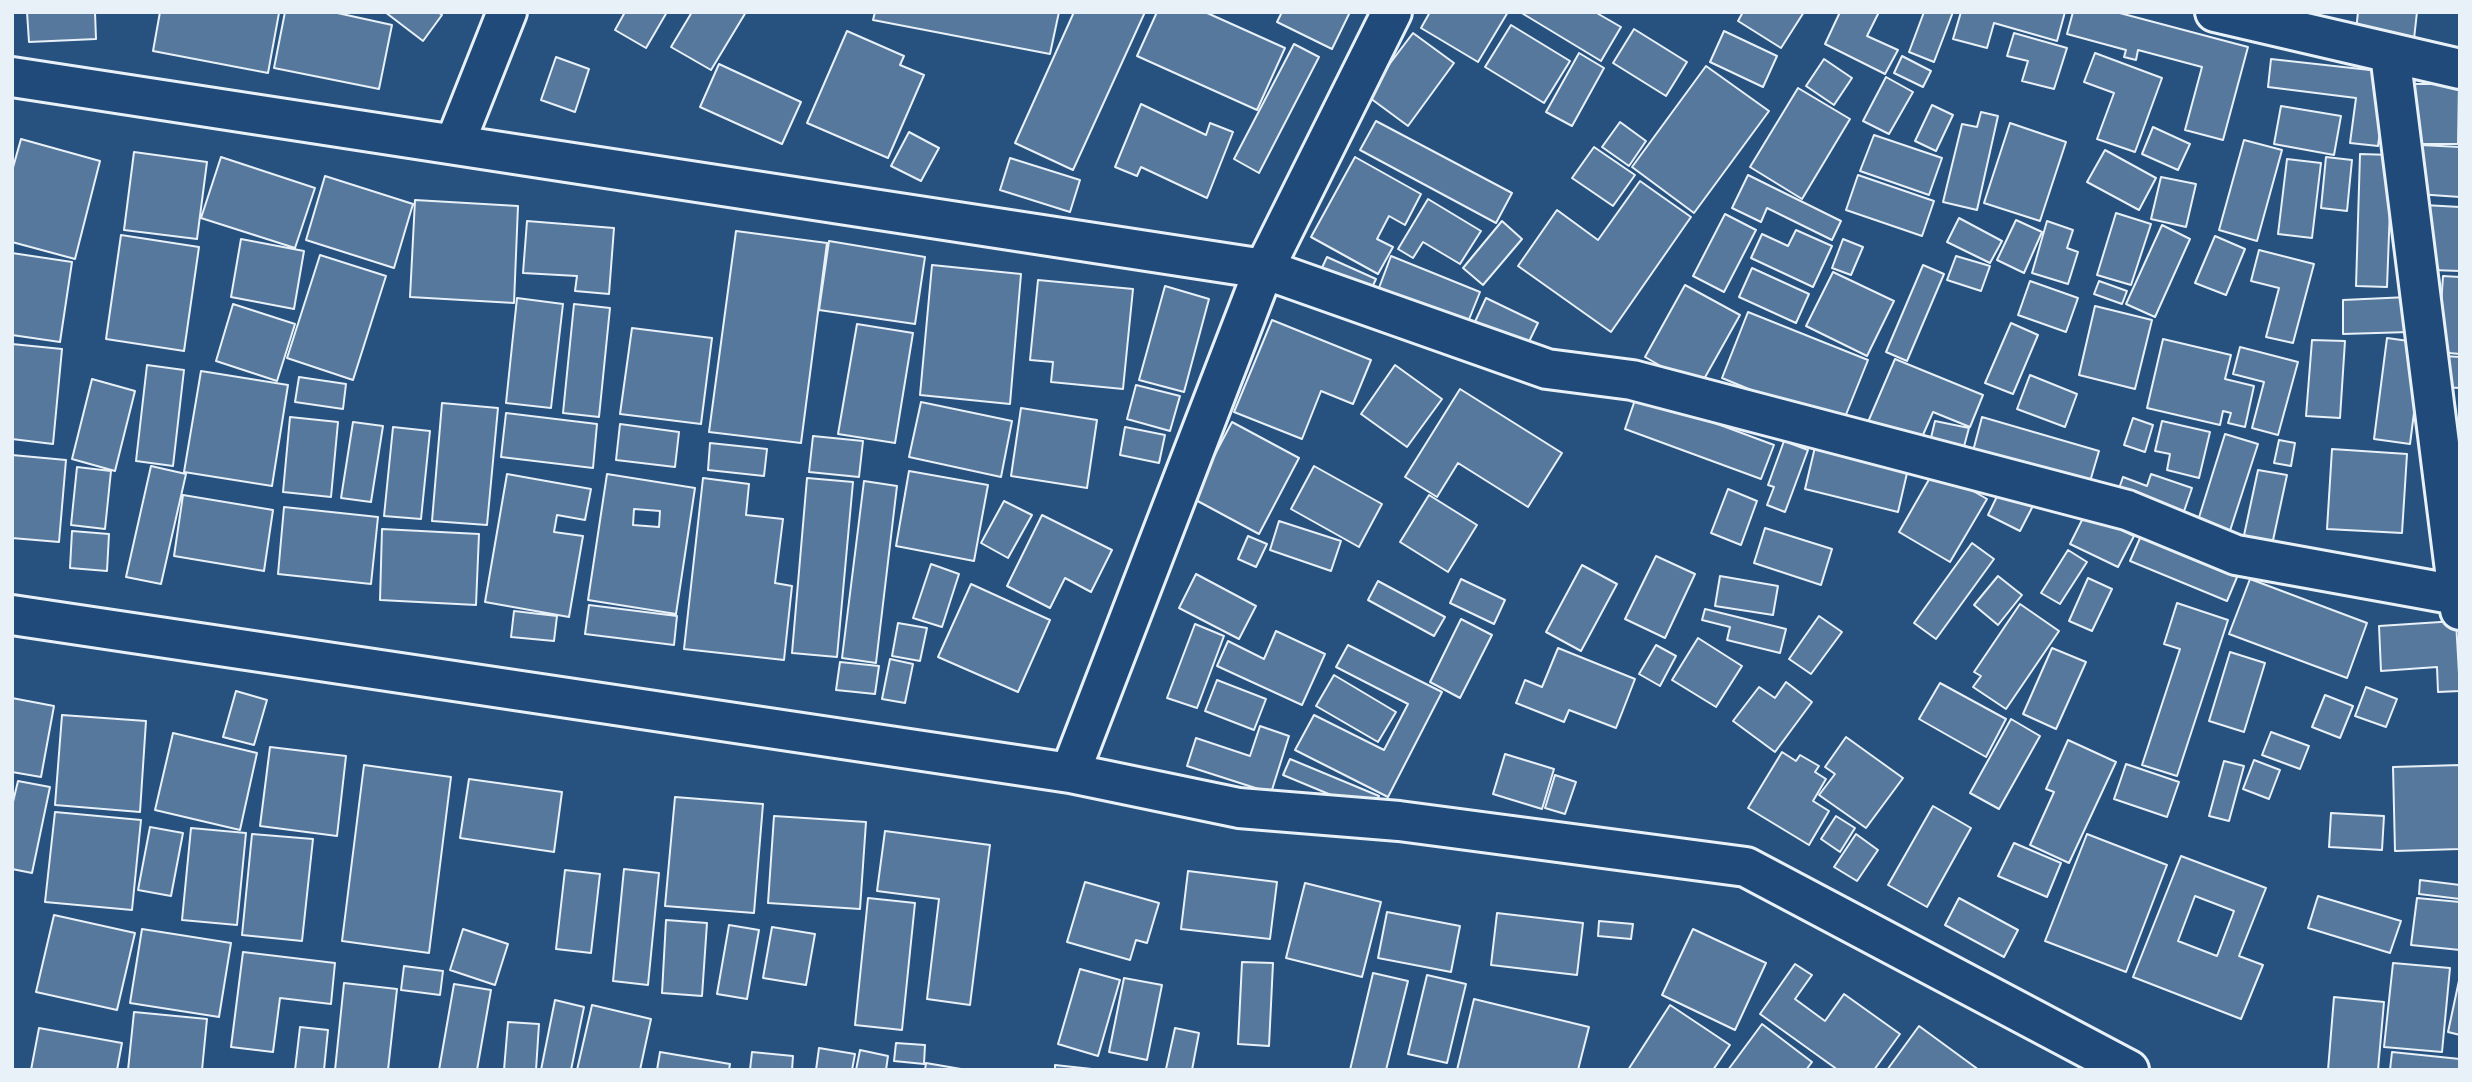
<!DOCTYPE html>
<html>
<head>
<meta charset="utf-8">
<style>
  body { margin:0 }
  #map { position:relative; width:2472px; height:1082px; overflow:hidden; background:#27517f; font-family:Dekko,sans-serif }
  canvas { display:block }
  .frame { position:absolute; inset:0; border:14px solid #e8f1f8; pointer-events:none }
</style>
</head>
<body>
<div id="map">
<canvas width="2472" height="1082"></canvas>
<div class="frame"></div>
</div>
<script>
const context = document.querySelector('canvas').getContext('2d');
context.lineJoin = 'round';
function paint(path, color) {
  context.fillStyle = color;
  context.fill(path, 'evenodd');
}
function trace(path, color, width, dash) {
  context.strokeStyle = color;
  context.lineWidth = width;
  context.lineCap = dash ? 'butt' : 'round';
  context.setLineDash(dash || []);
  context.stroke(path);
}
const building = new Path2D(`
  M27 12H95L96 39 29 42Z
  M160 12 279 13 268 73 153 51Z
  M285 12H333L392 25 379 89 274 68Z
  M385 12H438L442 15 423 41Z
  M625 12H667L646 48 615 30Z
  M692 12H746L711 70 671 47Z
  M875 12H1059L1050 54 873 20Z
  M1074 12H1145L1073 170 1015 143Z
  M1157 12H1205L1285 48 1257 110 1137 56Z
  M1282 12H1350L1332 49 1277 22Z
  M1430 12H1508L1478 62 1421 28Z
  M1520 12H1595L1621 27 1601 61Z
  M1743 12H1804L1781 48 1738 21Z
  M1840 12H1879L1867 36 1898 50 1885 74 1825 44Z
  M1924 12H1953L1934 62 1909 52Z
  M1961 12H2065L2057 41 1994 23 1987 48 1953 39Z
  M2073 12H2116L2248 47 2223 140 2185 130 2202 67 2138 50 2136 60 2124 57 2126 50 2067 34Z
  M2358 12H2417L2414 39 2356 31Z
  M1511 25 1570 61 1544 103 1485 67Z
  M1634 29 1687 62 1666 96 1613 63Z
  M847 31 904 56 900 65 924 75 888 158 807 123Z
  M1724 31 1777 56 1763 87 1710 62Z
  M1413 33 1454 63 1408 126 1366 95Z
  M2014 33 2067 48 2054 89 2022 81 2028 61 2007 56Z
  M1294 44 1319 57 1259 173 1234 159Z
  M1579 53 1604 68 1572 126 1546 112Z
  M2095 53 2162 78 2135 152 2097 139 2114 93 2084 82Z
  M1902 56 1931 71 1923 87 1894 73Z
  M556 57 589 69 575 112 541 100Z
  M1824 59 1852 78 1834 105 1806 86Z
  M2271 59 2388 72 2378 146 2350 143 2356 98 2268 87Z
  M719 64 801 102 782 144 700 107Z
  M1706 66 1769 111 1694 213 1632 167Z
  M1886 77 1913 92 1889 134 1863 121Z
  M2412 84H2459L2458 144H2411Z
  M1798 88 1850 119 1802 199 1750 167Z
  M1141 104 1206 135 1210 123 1233 132 1207 198 1141 167 1137 176 1115 167Z
  M1932 105 1953 115 1936 151 1915 141Z
  M2281 106 2341 116 2334 155 2274 144Z
  M1981 112 1998 116 1977 210 1943 202 1962 124 1977 127Z
  M1376 121 1512 193 1496 223 1360 150Z
  M1620 122 1646 141 1629 166 1602 147Z
  M2010 123 2066 142 2040 221 1984 203Z
  M2153 127 2190 144 2178 170 2142 154Z
  M909 132 939 148 921 181 891 166Z
  M1874 135 1942 158 1929 195 1860 171Z
  M21 139 100 161 75 259 12 242V171Z
  M2244 140 2282 150 2257 241 2219 230Z
  M2421 145 2460 147V197L2417 194Z
  M1594 147 1635 175 1613 206 1572 178Z
  M2105 150 2156 178 2139 210 2087 182Z
  M134 152 207 162 197 239 124 230Z
  M2360 154 2392 155 2387 287 2356 286Z
  M221 157 315 188 295 248 201 218Z
  M1355 157 1421 194 1405 225 1389 216 1377 239 1393 247 1378 274 1311 237Z
  M2326 157 2352 160 2347 211 2321 208Z
  M1010 158 1080 180 1070 212 1000 190Z
  M2287 159 2321 163 2312 238 2278 234Z
  M1748 175 1841 221 1832 240 1767 208 1761 222 1732 208Z
  M1858 175 1934 201 1922 236 1846 210Z
  M325 176 413 204 394 268 306 240Z
  M2161 177 2196 184 2186 227 2151 219Z
  M1640 181 1691 217 1611 332 1518 266 1557 210 1598 240Z
  M1428 199 1481 231 1460 264 1423 242 1413 258 1398 249Z
  M415 200 518 206 514 303 410 297Z
  M2424 205 2460 207V271L2432 270Z
  M2116 213 2151 224 2131 285 2097 275Z
  M1725 214 1756 230 1724 292 1693 276Z
  M1959 218 2002 241 1990 263 1947 242Z
  M2016 220 2042 232 2024 273 1997 260Z
  M527 221 614 228 609 294 575 291 577 276 523 273Z
  M1502 221 1522 239 1483 285 1463 268Z
  M2047 221 2073 230 2067 248 2078 252 2068 284 2032 273Z
  M2162 225 2190 239 2155 317 2126 304Z
  M1796 230 1832 246 1813 287 1751 258 1762 234 1788 246Z
  M736 231 827 243 801 443 709 432Z
  M121 235 199 247 184 351 106 339Z
  M2215 236 2245 249 2226 295 2195 283Z
  M241 239 304 251 294 309 231 297Z
  M1843 239 1863 247 1851 275 1832 268Z
  M829 241 925 257 915 324 819 310Z
  M2259 250 2314 264 2293 343 2266 337 2279 288 2251 281Z
  M12 253 72 262 60 342 12 335Z
  M320 255 386 276 353 380 287 358Z
  M1391 256 1480 292 1462 337 1374 301Z
  M1956 256 1990 266 1981 291 1947 280Z
  M1327 257 1376 279 1369 294 1320 272Z
  M932 265 1021 274 1010 404 920 395Z
  M1923 265 1944 274 1907 361 1886 352Z
  M1752 268 1809 294 1796 323 1739 297Z
  M1833 272 1894 301 1867 356 1806 326Z
  M2443 276 2460 277V354L2438 352Z
  M1038 280 1133 289 1123 389 1051 382 1053 362 1030 360Z
  M2030 281 2078 298 2066 332 2018 315Z
  M2099 281 2127 291 2122 304 2094 294Z
  M1685 285 1740 315 1699 388 1645 357Z
  M1165 286 1209 299 1184 392 1139 380Z
  M2408 297 2410 332 2343 334V300Z
  M517 298 563 304 551 408 506 403Z
  M1486 298 1538 323 1525 350 1473 326Z
  M233 304 295 324 277 381 216 361Z
  M574 304 610 308 599 417 563 413Z
  M2095 306 2152 320 2135 389 2079 375Z
  M1748 312 1868 360 1841 427 1722 378Z
  M1272 320 1371 360 1353 404 1321 391 1302 439 1234 412Z
  M2011 323 2038 335 2013 394 1985 383Z
  M857 324 913 333 895 443 838 434Z
  M632 328 712 338 701 424 620 414Z
  M2387 338 2423 343 2410 444 2374 439Z
  M2163 339 2231 355 2225 379 2254 386 2245 427 2228 423 2231 413 2223 411 2220 425 2147 408Z
  M2312 340 2345 341 2340 418 2306 416Z
  M12 344 62 349 53 444 12 439Z
  M2240 347 2298 362 2278 435 2252 428 2264 382 2233 374Z
  M2444 356 2460 357V388L2441 387Z
  M1895 359 1983 395 1970 427 1933 412 1919 444 1868 422Z
  M147 365 184 370 173 466 136 461Z
  M1395 365 1442 399 1407 447 1361 414Z
  M201 371 288 385 272 486 184 472Z
  M2030 375 2077 394 2065 427 2017 409Z
  M299 377 346 384 343 409 295 402Z
  M92 379 135 391 115 471 72 459Z
  M1136 385 1180 396 1170 431 1127 419Z
  M1460 389 1562 453 1528 507 1458 463 1437 497 1405 477Z
  M1637 394 1774 445 1761 479 1625 429Z
  M921 402 1012 421 1001 477 909 457Z
  M442 403 498 408 487 525 432 521Z
  M1021 408 1097 420 1087 488 1011 476Z
  M506 413 597 424 593 468 501 457Z
  M290 417 338 422 331 497 283 492Z
  M1982 417 2099 451 2089 485 1973 451Z
  M2133 418 2153 425 2145 452 2124 445Z
  M1935 421 1969 428 1963 450 1930 442Z
  M2162 421 2210 432 2199 478 2167 470 2170 454 2155 451Z
  M353 422 383 426 371 502 341 498Z
  M1232 422 1299 458 1259 534 1192 498Z
  M620 424 679 432 675 467 616 460Z
  M393 427 430 431 421 519 384 516Z
  M1125 427 1165 435 1159 463 1120 455Z
  M2225 434 2258 444 2228 537 2196 527Z
  M813 436 863 441 859 477 809 472Z
  M2279 440 2295 443 2291 466 2274 463Z
  M1784 441 1808 450 1785 512 1767 505 1774 487 1768 485Z
  M710 443 767 449 764 476 708 470Z
  M1815 447 1908 469 1898 512 1805 489Z
  M2332 449 2407 454 2402 533 2327 529Z
  M12 455 66 460 59 542 12 538Z
  M151 466 186 474 161 584 126 577Z
  M1314 466 1382 504 1359 547 1291 509Z
  M77 467 111 471 105 529 71 525Z
  M1935 469 1987 499 1950 562 1899 532Z
  M2258 470 2287 475 2272 545 2243 540Z
  M909 471 988 485 974 561 896 546Z
  M507 474 591 489 585 520 557 515 554 532 583 536 569 617 485 602Z
  M607 474 695 488 676 614 588 600ZM634 509 660 511 659 527 633 525Z
  M2151 474 2192 488 2180 523 2115 500 2123 477 2147 486Z
  M703 478 749 484 746 515 783 519 775 583 792 586 784 660 684 649Z
  M807 478 853 482 837 657 792 653Z
  M864 481 897 486 876 663 842 658Z
  M2003 484 2036 500 2020 531 1988 515Z
  M1728 489 1757 501 1741 545 1711 533Z
  M183 495 273 510 264 571 174 556Z
  M1429 495 1477 525 1448 572 1400 542Z
  M1004 501 1032 515 1008 558 981 543Z
  M284 507 378 517 371 584 278 574Z
  M2086 512 2134 536 2118 567 2070 544Z
  M1042 515 1112 550 1091 592 1065 578 1050 608 1007 586Z
  M1279 521 1341 541 1331 571 1270 550Z
  M1765 528 1832 549 1821 585 1754 563Z
  M382 529 479 534 476 605 380 600Z
  M2144 529 2240 570 2227 601 2130 561Z
  M72 531 109 534 107 571 70 568Z
  M1248 536 1267 544 1256 567 1238 559Z
  M1972 543 1994 559 1936 639 1914 623Z
  M2068 550 2087 562 2060 604 2041 593Z
  M1656 556 1695 574 1665 638 1625 619Z
  M931 564 959 574 942 627 913 618Z
  M1582 565 1617 584 1581 651 1546 632Z
  M1196 574 1256 606 1239 639 1179 608Z
  M1720 576 1778 586 1773 615 1715 606Z
  M1998 576 2022 595 1998 625 1974 605Z
  M2088 578 2112 589 2092 631 2069 621Z
  M1461 579 1505 600 1494 624 1450 603Z
  M2250 579 2367 623 2347 678 2229 634Z
  M1378 581 1445 617 1434 636 1368 600Z
  M971 584 1050 620 1018 692 938 657Z
  M2177 603 2228 620 2177 776 2142 765 2180 649 2164 644Z
  M2020 604 2059 631 2006 709 1973 687 1981 676 1974 672Z
  M589 605 677 616 674 645 585 634Z
  M1705 609 1786 629 1780 653 1727 640 1730 627 1702 620Z
  M514 611 557 616 554 641 511 637Z
  M1819 616 1842 632 1811 674 1789 659Z
  M1461 619 1492 635 1460 698 1430 682Z
  M2456 621 2460 691 2438 692 2437 667 2381 671 2379 626Z
  M898 623 927 628 920 661 892 656Z
  M1195 624 1224 636 1197 708 1167 698Z
  M1276 631 1325 654 1302 705 1217 666 1228 641 1264 659Z
  M1698 638 1742 666 1716 707 1672 680Z
  M1348 645 1442 692 1388 797 1295 750 1314 715 1384 750 1408 704 1336 667Z
  M1656 645 1676 656 1660 686 1639 674Z
  M1558 648 1635 679 1616 728 1569 710 1564 722 1516 703 1525 680 1542 687Z
  M2052 648 2086 662 2056 729 2023 714Z
  M2230 652 2265 663 2244 732 2209 721Z
  M890 659 913 664 905 703 882 699Z
  M840 662 879 666 875 694 836 690Z
  M1334 675 1396 712 1378 742 1316 706Z
  M1217 680 1266 699 1254 730 1205 711Z
  M1786 682 1812 702 1775 752 1733 721 1759 687 1775 698Z
  M1940 683 2006 719 1986 757 1919 719Z
  M2366 687 2397 699 2386 727 2355 716Z
  M236 691 267 700 254 745 223 737Z
  M2325 695 2353 706 2340 738 2312 727Z
  M12 698 54 706 41 777 12 772Z
  M62 715 146 721 140 812 55 805Z
  M2011 719 2040 736 1999 809 1970 793Z
  M1260 726 1289 736 1271 793 1187 766 1196 738 1250 756Z
  M2271 732 2309 746 2300 769 2262 755Z
  M173 733 257 753 240 830 155 810Z
  M1846 737 1903 778 1866 828 1819 795 1835 774 1825 767Z
  M2068 740 2116 762 2069 863 2030 845 2054 792 2046 789Z
  M270 747 346 756 337 836 260 826Z
  M1782 752 1796 761 1800 755 1819 766 1815 772 1826 779 1813 801 1829 811 1809 845 1748 808Z
  M1505 754 1554 769 1542 809 1493 794Z
  M1290 759 1379 796 1372 812 1283 775Z
  M2254 760 2280 770 2269 799 2243 789Z
  M2224 761 2244 766 2229 821 2209 816Z
  M2126 764 2179 782 2167 817 2114 799Z
  M364 765 451 777 429 953 342 941Z
  M2460 765V849L2395 851 2393 767Z
  M1555 775 1576 782 1565 814 1545 808Z
  M469 779 562 792 554 852 460 838Z
  M18 781 50 787 32 873 12 869V806Z
  M675 797 763 804 754 913 665 906Z
  M1933 806 1971 828 1927 907 1888 885Z
  M55 812 141 820 132 910 45 902Z
  M2331 813 2384 816 2382 850 2329 847Z
  M774 816 866 822 860 909 768 903Z
  M1836 816 1855 828 1840 852 1821 839Z
  M150 827 183 833 171 896 138 890Z
  M191 828 246 833 237 925 182 920Z
  M885 831 990 845 970 1005 927 999 939 899 877 891Z
  M252 834 313 839 302 941 242 935Z
  M1856 834 1878 850 1857 881 1834 867Z
  M2087 834 2167 865 2126 972 2045 941Z
  M2014 843 2061 863 2047 897 1998 876Z
  M2181 856 2266 888 2239 956 2263 965 2241 1019 2133 977ZM2195 896 2234 911 2217 956 2178 941Z
  M624 869 659 873 648 985 613 981Z
  M565 870 600 874 591 953 556 949Z
  M1188 871 1277 882 1270 939 1181 929Z
  M2420 880 2460 885V899L2419 894Z
  M1085 882 1159 903 1147 943 1136 940 1130 960 1067 942Z
  M1305 883 1381 902 1362 977 1286 958Z
  M2318 896 2401 921 2390 953 2308 928Z
  M868 898 915 903 902 1030 855 1025Z
  M1959 898 2018 930 2004 957 1945 925Z
  M2417 898 2460 902V950L2411 945Z
  M1387 912 1460 926 1451 972 1378 958Z
  M1497 913 1583 923 1577 975 1491 965Z
  M54 915 135 933 117 1010 36 992Z
  M666 920 707 923 702 996 662 993Z
  M1599 921 1633 924 1631 939 1598 936Z
  M729 925 759 930 747 999 717 994Z
  M772 927 815 934 806 985 763 978Z
  M142 929 231 943 219 1017 130 1003Z
  M463 929 508 944 495 985 450 970Z
  M1693 929 1766 963 1735 1030 1662 995Z
  M243 952 335 963 331 1004 280 998 273 1052 231 1047Z
  M1242 962 1273 963 1269 1046 1238 1044Z
  M2393 963 2450 968 2442 1052 2384 1047Z
  M1795 964 1812 975 1795 999 1825 1021 1844 994 1900 1034 1874 1070H1838L1760 1014Z
  M404 966 443 971 440 995 401 990Z
  M1080 969 1120 980 1098 1056 1058 1044Z
  M1373 973 1408 981 1386 1070H1350Z
  M1427 975 1466 984 1447 1063 1408 1054Z
  M2460 976V1035L2448 1032Z
  M1124 978 1162 985 1147 1060 1109 1052Z
  M344 983 397 989 388 1070H335Z
  M454 984 491 990 477 1070H439Z
  M2334 997 2384 1002 2378 1070H2328Z
  M1474 999 1589 1027 1578 1070H1457Z
  M555 1000 584 1007 571 1070H541Z
  M592 1005 651 1019 640 1070H577Z
  M1670 1005 1730 1045 1713 1070H1628Z
  M134 1012 207 1019 202 1070H128Z
  M508 1022 539 1024 536 1070H504Z
  M1762 1024 1812 1062 1806 1070H1728Z
  M1919 1026 1979 1070H1887Z
  M300 1027 328 1030 324 1070H295Z
  M39 1028 122 1043 117 1070H31Z
  M1175 1028 1199 1033 1192 1070 1166 1069Z
  M896 1043 925 1045 924 1064 894 1061Z
  M819 1048 855 1054 852 1070H816Z
  M860 1050 888 1056 886 1070H856Z
  M660 1052 730 1064 729 1070H657Z
  M752 1052 793 1056 792 1070H750Z
  M2392 1052 2460 1059V1070H2390Z
  M926 1063 961 1069V1070H925Z
  M1055 1065 1101 1070H1055Z`);
const street = new Path2D(`
  M2215 12 2460 69
  M2390 54 2460 610
  M12 77 1264 269 1547 369 1632 380 2127 510 2236 555 2457 595
  M455 143 507 12
  M12 615 1070 773 1239 808 1399 821 1746 867 2129 1070
  M1070 773 1264 269 1392 12`);
paint(building, '#57789d');
trace(building, '#e8f1f8', 2);
trace(street, '#e8f1f8', 44);
trace(street, '#1f4a7a', 38);
</script>
</body>
</html>
